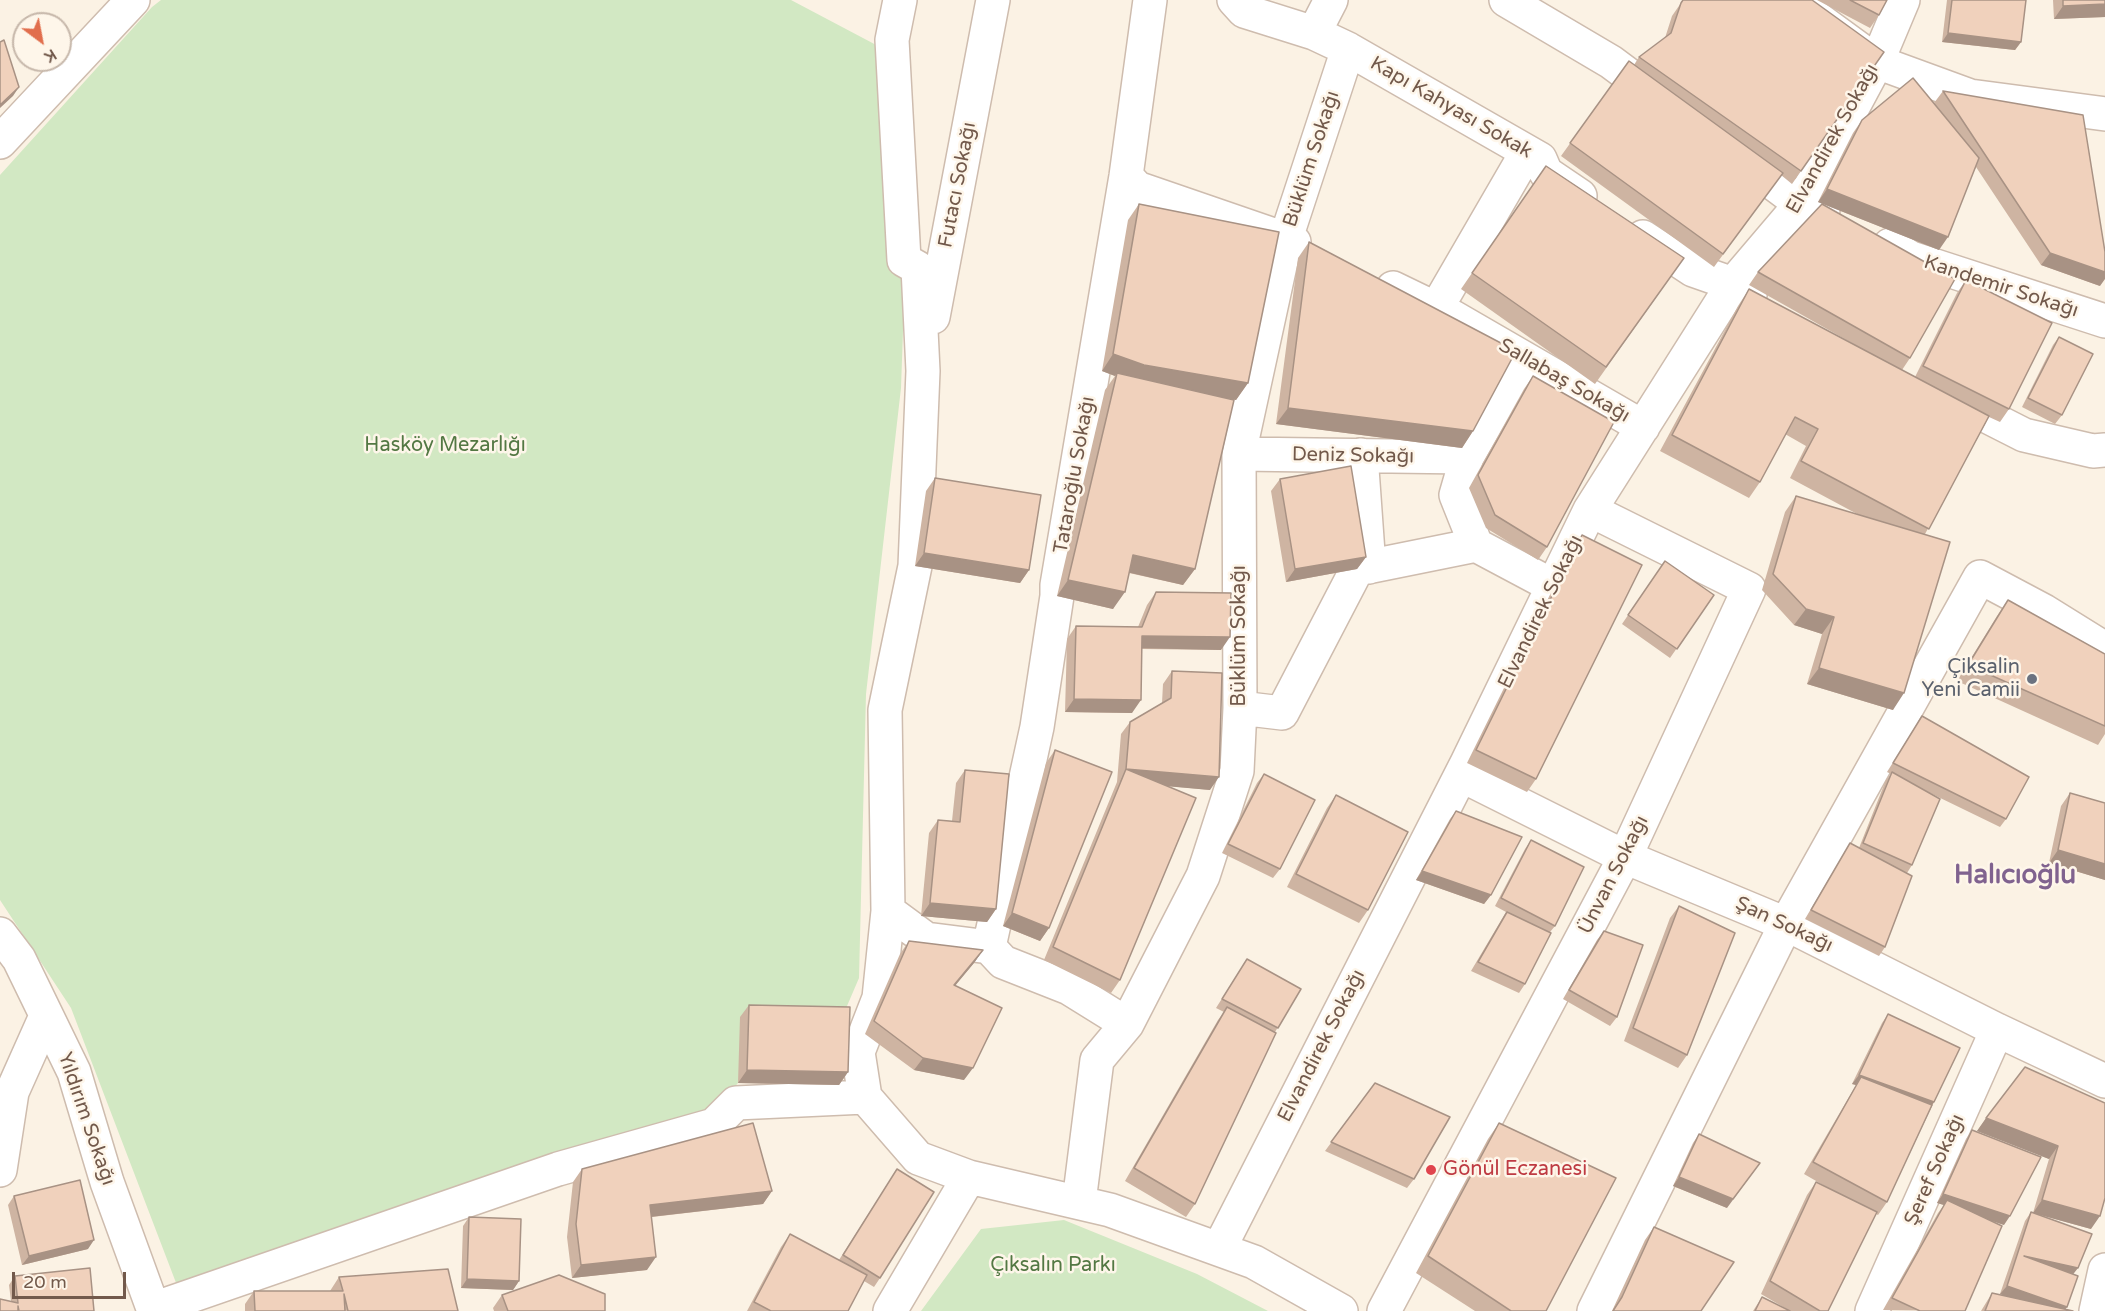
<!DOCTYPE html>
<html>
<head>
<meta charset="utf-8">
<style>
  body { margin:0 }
  #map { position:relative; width:2105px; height:1311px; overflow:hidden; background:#fbf2e4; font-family:"Varela Round",sans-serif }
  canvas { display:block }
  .north { position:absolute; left:12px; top:12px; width:60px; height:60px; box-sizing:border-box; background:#fef6ea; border:2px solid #c6b7aa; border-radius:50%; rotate:148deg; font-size:16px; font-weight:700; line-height:24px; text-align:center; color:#72594b }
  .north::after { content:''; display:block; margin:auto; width:21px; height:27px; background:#e16e4d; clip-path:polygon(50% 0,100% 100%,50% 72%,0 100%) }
  .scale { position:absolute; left:12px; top:1272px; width:114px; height:27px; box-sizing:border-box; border:3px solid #72594b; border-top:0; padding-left:8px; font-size:18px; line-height:21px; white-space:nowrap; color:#72594b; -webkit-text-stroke:4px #fef6ea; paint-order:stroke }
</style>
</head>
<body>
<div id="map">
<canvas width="2105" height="1311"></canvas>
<div class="north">K</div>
<div class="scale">20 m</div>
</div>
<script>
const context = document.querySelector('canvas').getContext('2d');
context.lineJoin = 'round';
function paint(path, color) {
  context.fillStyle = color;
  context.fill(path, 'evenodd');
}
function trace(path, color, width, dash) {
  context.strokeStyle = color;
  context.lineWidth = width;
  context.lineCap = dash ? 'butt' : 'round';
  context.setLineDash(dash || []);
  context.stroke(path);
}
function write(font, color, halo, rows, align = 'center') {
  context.font = font + ' "Varela Round",sans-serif';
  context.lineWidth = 5;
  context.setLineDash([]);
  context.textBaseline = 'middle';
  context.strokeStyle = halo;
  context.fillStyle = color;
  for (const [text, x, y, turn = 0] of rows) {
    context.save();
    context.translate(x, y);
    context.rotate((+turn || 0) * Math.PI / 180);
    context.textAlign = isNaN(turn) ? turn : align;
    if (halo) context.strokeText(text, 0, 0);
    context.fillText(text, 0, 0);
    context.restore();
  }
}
const green = new Path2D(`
  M161 0H791L880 47 905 274 901 388 866 694 859 978 841 1020 738 1083 708 1117 178 1288 71 1008 0 900V175L152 7Z
  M1064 1220 1197 1274 1268 1311H921L981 1229Z`);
const minor = new Path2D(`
  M900 0 892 40 904 260 918 268 923 371 915 566 885 710 888 911 879 998 858 1052 865 1097 918 1158 969 1177 1110 1210 1254 1262 1341 1311
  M1234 0 1244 11 1314 33 1348 49 1540 159 1546 173 1580 196
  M1506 0 1611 62 1658 97
  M1792 0 1877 62 1970 96 2105 114
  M1314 33 1331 0
  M0 142 133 0
  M1738 157 1801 204 1823 210
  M1126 176 1137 188 1294 242
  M1643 237 1693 270 1733 284 1750 295
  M1890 245 1911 258 2105 321
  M1393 288 1453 317 1643 427
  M1436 309 1527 152
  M933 317 993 0
  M1961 403 2024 435 2093 451 2105 450
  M1239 454 1467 457
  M1361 455 1369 567
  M1476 545 1456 495 1467 457 1524 358
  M1240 708 1282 713 1357 569 1476 545 1553 586
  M1461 775 1625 857 1786 924 1997 1030 2105 1081
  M888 911 926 939 989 947 1003 962 1069 988 1127 1024
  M0 934 19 959 74 1072 107 1182 154 1311
  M989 947 1037 727 1057 596V585L1126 176 1150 0
  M0 1170 12 1092 46 1016
  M1079 1202 1097 1060 1127 1024 1203 876 1237 771 1240 708 1239 454 1286 238 1348 49
  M1219 1249 1467 763 1590 510 1733 284 1801 204 1877 62 1903 0
  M153 1309 558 1169 714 1125 736 1103 865 1097
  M890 1311 969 1177
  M1384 1311 1625 857 1749 589 1590 510
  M1594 1311 1786 924 1980 577 2044 611 2105 649
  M1872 1311 1997 1030
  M2096 1311 2105 1270`);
const wall = new Path2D(`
  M1683 0 1884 52 1792 184 1781 175 1714 267 1561 156 1629 61 1634 65 1639 57 1665 38 1672 16Z
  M1817 0H1887L1879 15 1870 28Z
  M1947 0H2026L2021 42 2015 50 1942 42Z
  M2053 0H2105V17L2054 19Z
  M1943 91 2100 286 2041 265 1976 167 1939 250 1818 202 1853 133 1862 120 1934 103Z
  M1546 166 1684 258 1595 384 1461 289Z
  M1139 204 1248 383 1236 400 1226 398 1195 569 1183 585 1129 573 1113 609 1057 596 1105 390 1115 376 1102 371 1128 220Z
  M1309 242 1473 431 1462 448 1276 424 1298 258Z
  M1758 272 1910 358 1902 370 1915 377 1957 293 1966 280 2009 409 2000 422 1989 417 1925 534 1893 710 1807 684 1822 634 1794 625 1762 590 1785 512 1796 496 1859 515 1790 478 1806 446 1785 434 1760 482 1749 498 1660 451 1738 306 1749 289 1873 355 1749 285Z
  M2059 337 2062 415 2055 424 2022 407 2053 345Z
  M1533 376 1547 547 1538 560 1486 528 1469 488 1524 389Z
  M935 478 1029 570 1020 583 915 566 926 491Z
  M1280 479 1366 557 1357 569 1286 582 1271 491Z
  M1582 535 1536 779 1527 792 1467 763 1573 548Z
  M1665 561 1714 595 1670 658 1622 624Z
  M1156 592 1221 650 1142 649 1132 713 1065 712 1067 639 1076 626 1138 627 1147 605Z
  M2008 600 2105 654V734L2098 745 1957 681 1997 616Z
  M1172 671 1210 790 1168 786 1120 980 1111 993 1044 960 1117 782 1121 734 1130 722 1162 703 1163 684Z
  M1922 716 2006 819 2000 827 1930 793 1912 865 1907 873 1885 947 1879 956 1805 919 1850 843 1859 848 1886 780 1891 774 1887 772Z
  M1055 750 1049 928 1040 941 1003 926 1046 763Z
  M965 770 996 909 987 922 921 916 929 833 938 820 952 821 956 783Z
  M1264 774 1280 869 1273 878 1222 853 1257 783Z
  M2070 793 2105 803V880L2049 863 2061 806Z
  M1336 795 1368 910 1359 923 1287 887 1327 808Z
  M1456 811 1491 895 1484 904 1416 880 1450 819Z
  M1531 840 1555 926 1550 932 1525 984 1519 993 1471 971 1506 912 1495 906 1525 849Z
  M1679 906 1687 1055 1678 1068 1624 1041 1670 918Z
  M1604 931 1617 1017 1610 1026 1563 999 1597 940Z
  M909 941 983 950 974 963 955 985 964 1080 914 1070 865 1034 900 954Z
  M1247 959 1301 989 1275 1032 1195 1204 1186 1217 1125 1181 1218 1020 1224 1012 1216 1008Z
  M749 1005 848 1072 839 1085 738 1083 740 1017Z
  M1888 1014 1934 1102 1887 1202 1878 1215 1876 1214 1828 1311H1790L1761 1294 1807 1195 1816 1182 1830 1189 1804 1174 1856 1085 1852 1084 1882 1023Z
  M2025 1067 2091 1229 2033 1213 2049 1159 1977 1131Z
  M1375 1083 1414 1179 1407 1188 1325 1151Z
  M1499 1123 1546 1311H1475L1416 1273 1488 1139Z
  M1972 1130 2004 1225 1990 1220 1965 1311 1883 1310 1938 1213 1944 1205 1937 1203 1966 1139Z
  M1699 1134 1727 1208 1673 1186 1693 1143Z
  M582 1169 772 1191 763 1204 652 1217 647 1270 572 1278 567 1237 573 1182Z
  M897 1169 880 1278 874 1287 864 1281 848 1311H747L781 1247 790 1234 839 1260Z
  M14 1196 88 1249 22 1265 8 1205Z
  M2031 1212 2073 1274 2067 1307 2065 1309 2073 1311H1981L1992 1293 2007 1297 2000 1294 2025 1221Z
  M469 1217 519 1281 513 1290 461 1288 463 1226Z
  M1654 1227 1701 1311H1612L1645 1240Z
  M15 1276 94 1311H0L11 1301 9 1285Z
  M339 1277 458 1311H245V1304L254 1291H330Z
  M502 1295 605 1311H494L493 1308Z
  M1762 1297 1790 1311H1753Z`);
const shadedWall = new Path2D(`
  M2105 4V17L2054 19 2063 6Z
  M1948 33 2021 42 2015 50 1942 42Z
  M19 87 13 96 0 108V105Z
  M1827 189 1948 237 1939 250 1818 202Z
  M2050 253 2105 272V279L2100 286 2041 265Z
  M1113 354 1248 383 1236 400 1133 381 1117 373 1115 376 1102 371Z
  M1288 408 1473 431 1462 448 1276 424Z
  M924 553 1029 570 1020 583 915 566Z
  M1133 555 1195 569 1183 585 1122 571Z
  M1366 557 1357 569 1286 582 1295 569Z
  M1068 580 1125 592 1113 609 1057 596Z
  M1806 609 1834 617 1822 634 1794 625Z
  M1142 636 1230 637 1221 650 1133 648Z
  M1819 668 1904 693 1893 710 1807 684Z
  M1074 699 1141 700 1132 713 1065 712Z
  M1126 769 1219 777 1210 790 1120 782Z
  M2058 850 2105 864V880L2049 863Z
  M1422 871 1491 895 1484 904 1416 880Z
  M930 903 996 909 987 922 921 916Z
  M1012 913 1049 928 1040 941 1003 926Z
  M983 950 974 963 945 998 954 985Z
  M923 1058 973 1068 964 1080 914 1070Z
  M747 1070 848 1072 839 1085 738 1083Z
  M1859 1075 1934 1102 1928 1111 1861 1077 1856 1085 1852 1084Z
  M1986 1118 2058 1146 2049 1159 1977 1131Z
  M1760 1163 1727 1208 1673 1186 1679 1177Z
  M772 1191 763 1204 641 1218 650 1205Z
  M1943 1194 2010 1216 2004 1225 1944 1205 1947 1200 1944 1205 1937 1203Z
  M2042 1200 2100 1216 2091 1229 2033 1213Z
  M94 1240 88 1249 22 1265 29 1256Z
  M2024 1256 2078 1268 2071 1277Z
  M656 1257 647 1270 572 1278 581 1265Z
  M467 1279 519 1281 513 1290 461 1288Z
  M2007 1286 2067 1307 2064 1311H2048L2000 1294Z`);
const building = new Path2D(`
  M1683 0H1812L1884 52 1801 171 1639 57 1671 33 1681 3Z
  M1850 0H1887L1879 15Z
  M1952 0H2026L2021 42 1948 33Z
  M2063 0H2105V4L2063 6Z
  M4 40 19 87 0 105V42Z
  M1629 61 1783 173 1723 254 1570 143Z
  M1913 78 1979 158 1948 237 1827 189 1862 120Z
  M1943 91 2083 115 2105 252V272L2050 253Z
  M1546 166 1684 258 1606 367 1472 273Z
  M1139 204 1279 232 1248 383 1144 365 1113 354Z
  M1822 204 1955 279 1910 358 1758 272Z
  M1309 242 1516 351 1473 431 1288 408Z
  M1966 280 2052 323 2009 409 1923 366Z
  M1749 289 1989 416 1929 529 1801 461 1818 429 1795 417 1760 482 1672 435Z
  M2059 337 2093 354 2062 415 2028 398Z
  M1117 373 1234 400 1195 569 1133 555 1125 592 1068 580Z
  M1533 376 1614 422 1547 547 1495 515 1478 475Z
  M1351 466 1366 557 1295 569 1280 479Z
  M935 478 1041 495 1029 570 924 553Z
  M1796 496 1950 542 1904 693 1819 668 1834 617 1806 609 1773 574Z
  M1582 535 1642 565 1536 779 1476 750Z
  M1665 561 1714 595 1677 649 1628 615Z
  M1156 592 1231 593 1230 637 1142 636 1141 700 1074 699 1076 626 1142 627Z
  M2008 600 2105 654V726L1968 665Z
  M1172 671 1222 673 1219 777 1126 769 1196 798 1120 980 1053 947 1126 769 1130 722 1171 698Z
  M1922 716 2029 777 2006 819 1893 763Z
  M1055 750 1112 772 1049 928 1012 913Z
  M965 770 1009 774 996 909 930 903 938 820 960 822Z
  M1892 772 1940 799 1912 865 1863 843Z
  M1264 774 1315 800 1280 869 1228 844Z
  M2070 793 2105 803V864L2058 850Z
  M1336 795 1408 832 1368 910 1296 874Z
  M1456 811 1522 837 1491 895 1422 871Z
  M1531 840 1584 867 1555 926 1501 898Z
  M1850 843 1912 876 1885 947 1811 910Z
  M1679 906 1735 933 1687 1055 1633 1028Z
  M1507 912 1551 933 1525 984 1478 962Z
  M1604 931 1643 945 1617 1017 1569 990Z
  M909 941 983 950 954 985 1002 1008 973 1068 923 1058 874 1021Z
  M1247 959 1301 989 1278 1028 1222 999Z
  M749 1005 850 1007 848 1072 747 1070Z
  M1227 1007 1276 1033 1195 1204 1134 1168Z
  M1888 1014 1960 1048 1934 1102 1859 1075Z
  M2025 1067 2105 1103V1198L2100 1216 2042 1200 2058 1146 1986 1118Z
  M1861 1077 1932 1105 1887 1202 1813 1162Z
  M1375 1083 1450 1117 1414 1179 1331 1142Z
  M753 1123 772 1191 650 1205 656 1257 581 1265 576 1224 582 1169Z
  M1499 1123 1616 1178 1546 1311H1511L1428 1256Z
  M1972 1130 2041 1157 2010 1216 1943 1194Z
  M1699 1134 1760 1163 1733 1199 1679 1177Z
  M897 1169 934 1192 880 1278 843 1255Z
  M80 1180 94 1240 29 1256 14 1196Z
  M1816 1182 1877 1212 1828 1311H1820L1770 1281Z
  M1947 1200 2002 1226 1965 1311H1920L1892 1298Z
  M2031 1212 2092 1234 2078 1268 2024 1256 2078 1276 2067 1307 2007 1286Z
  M469 1217 521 1219 519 1281 467 1279Z
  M1654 1227 1734 1262 1701 1311H1613L1622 1297Z
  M790 1234 867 1275 848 1311H771L754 1302Z
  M90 1268 94 1311H19L18 1306V1311H0V1299L18 1303 15 1276Z
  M448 1269 458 1311H348L344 1294 345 1311H255L254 1291H343L339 1277Z
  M559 1275 605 1294V1311H508L502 1295Z
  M1992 1293 2073 1311H1985Z
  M1762 1297 1790 1311H1755Z`);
const markers = [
  [2032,679,6,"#6b7280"],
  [1431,1170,6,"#e0444e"]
];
const streetNames = [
  ["Kapı Kahyası Sokak",1451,108,30],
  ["Elvandirek Sokağı",1833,139,-61],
  ["Büklüm Sokağı",1312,159,-72],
  ["Futacı Sokağı",958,185,-79],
  ["Kandemir Sokağı",2001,287,18],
  ["Sallabaş Sokağı",1564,381,30],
  ["Deniz Sokağı",1353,456,1],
  ["Tataroğlu Sokağı",1075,475,-80],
  ["Elvandirek Sokağı",1541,612,-64],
  ["Büklüm Sokağı",1240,636,-90],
  ["Ünvan Sokağı",1614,875,-63],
  ["Şan Sokağı",1784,925,25],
  ["Elvandirek Sokağı",1322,1046,-63],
  ["Yıldırım Sokağı",86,1119,71],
  ["Şeref Sokağı",1935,1170,-66]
];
const parkNames = [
  ["Hasköy Mezarlığı",445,446],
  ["Çıksalın Parkı",1053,1266]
];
const worshipNames = [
  ["Çiksalin",2020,668],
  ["Yeni Camii",2020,691]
];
const healthNames = [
  ["Gönül Eczanesi",1443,1170]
];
const districtNames = [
  ["Halıcıoğlu",2015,876]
];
paint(green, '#d2e8c3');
trace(minor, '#cebcae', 36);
trace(minor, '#fff', 33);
paint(wall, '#ceb4a2');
paint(shadedWall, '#a89284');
paint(building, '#f0d1bc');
trace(building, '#a89284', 1.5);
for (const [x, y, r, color] of markers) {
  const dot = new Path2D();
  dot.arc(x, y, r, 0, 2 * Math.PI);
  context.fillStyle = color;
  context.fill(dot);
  trace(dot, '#fef6ea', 2);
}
write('20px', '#72594b', '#fef6ea', streetNames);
write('20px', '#537843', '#fef6ea', parkNames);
write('20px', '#5b616d', '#fef6ea', worshipNames, 'right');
write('20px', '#be3a42', '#fef6ea', healthNames, 'left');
write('bold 26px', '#80628f', '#fef6ea', districtNames);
</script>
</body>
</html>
